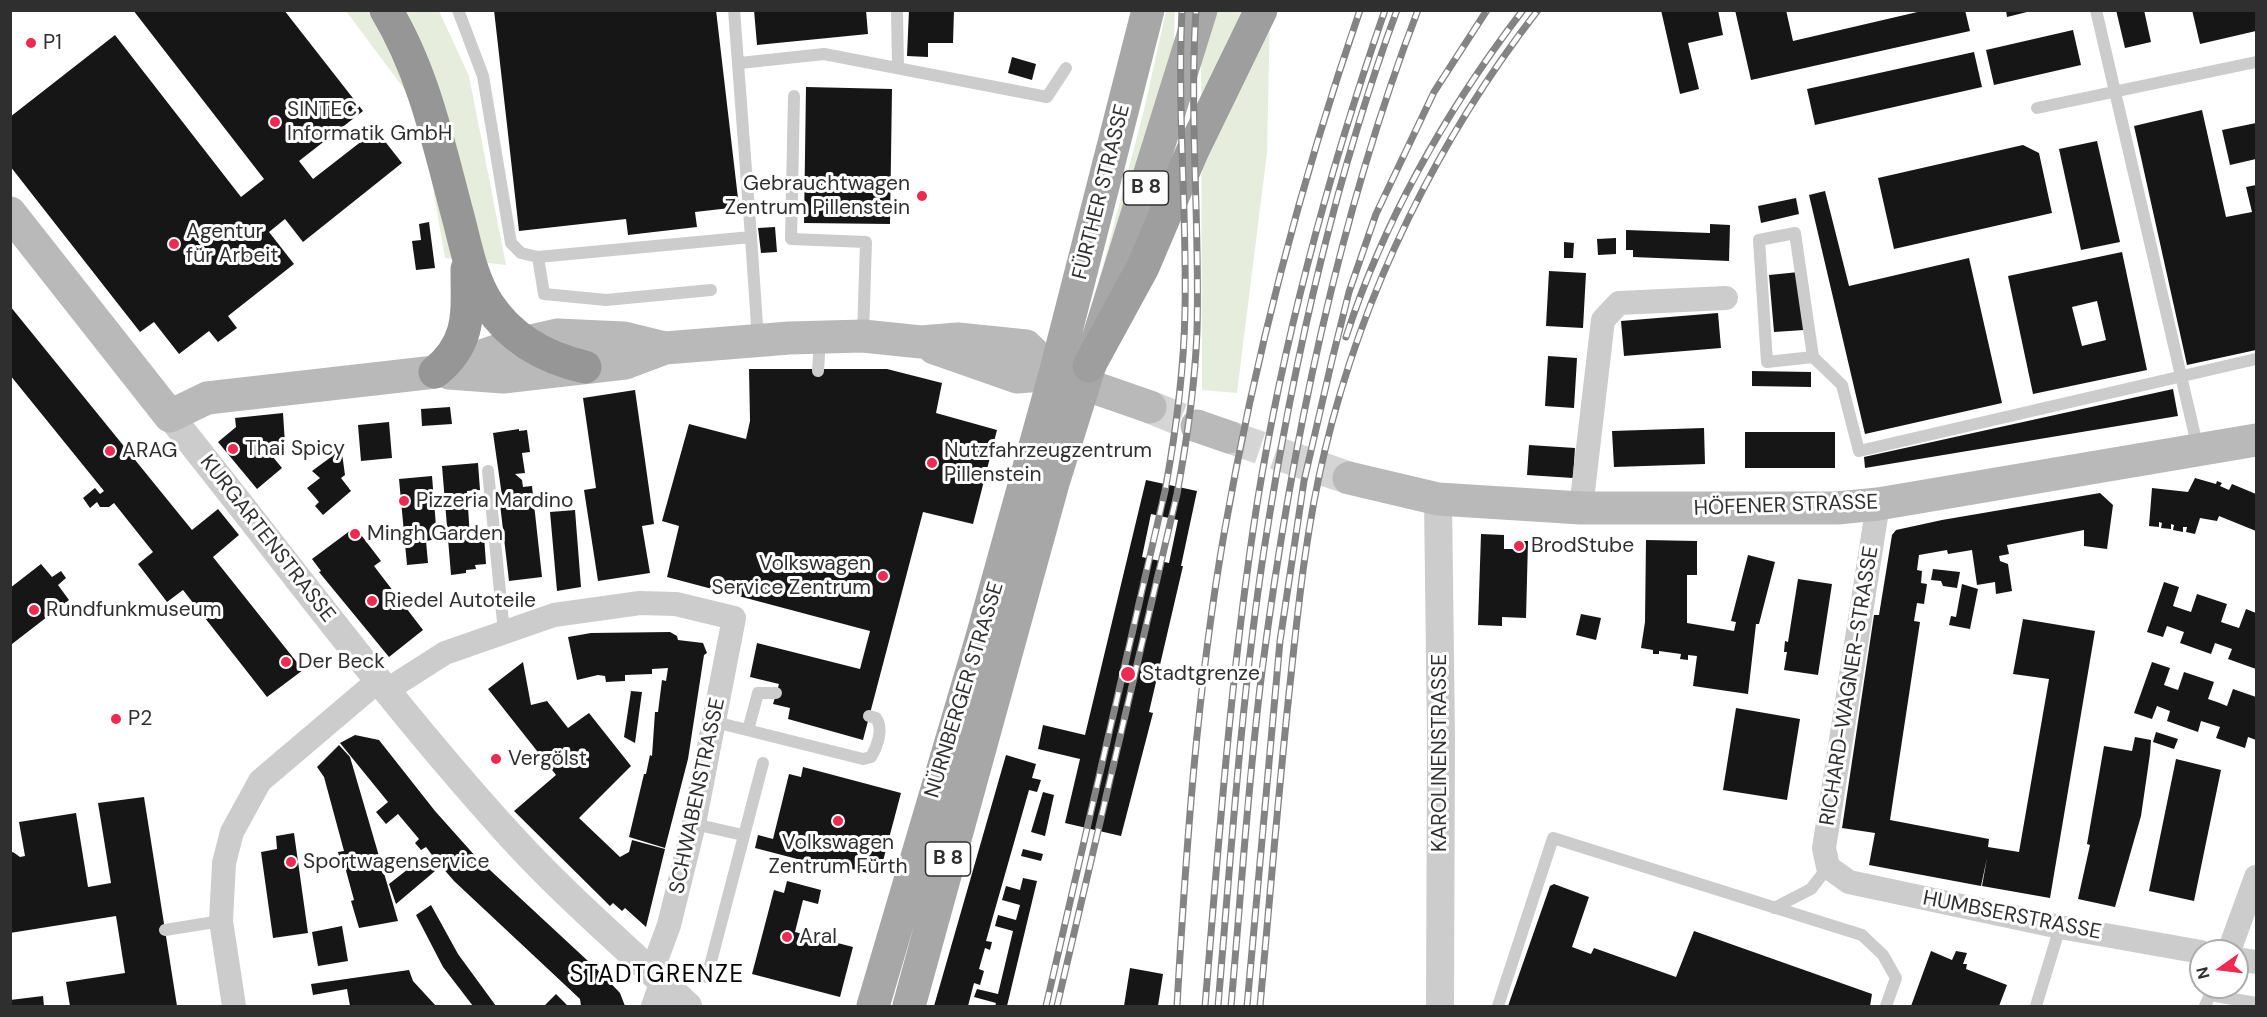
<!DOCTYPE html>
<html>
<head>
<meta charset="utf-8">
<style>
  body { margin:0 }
  #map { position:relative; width:2267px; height:1017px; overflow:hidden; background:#fff; font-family:"DM Sans",sans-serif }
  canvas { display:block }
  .frame { position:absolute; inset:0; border:12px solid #2f2f2f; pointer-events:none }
  .north { position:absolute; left:2189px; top:939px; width:60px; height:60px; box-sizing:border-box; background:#fff; border:2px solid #acacac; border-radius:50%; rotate:256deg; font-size:16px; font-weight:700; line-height:24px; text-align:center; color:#2f2f2f }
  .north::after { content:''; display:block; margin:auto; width:21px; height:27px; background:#ef294f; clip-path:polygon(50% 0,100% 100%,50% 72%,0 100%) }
</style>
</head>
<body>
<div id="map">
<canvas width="2267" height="1017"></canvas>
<div class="frame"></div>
<div class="north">N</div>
</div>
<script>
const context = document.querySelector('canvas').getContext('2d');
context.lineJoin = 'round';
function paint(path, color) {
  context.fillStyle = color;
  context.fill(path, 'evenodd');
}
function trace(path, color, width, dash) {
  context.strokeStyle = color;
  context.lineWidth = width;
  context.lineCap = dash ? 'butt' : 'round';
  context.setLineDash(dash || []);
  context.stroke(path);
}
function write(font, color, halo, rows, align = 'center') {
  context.font = font + ' "DM Sans",sans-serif';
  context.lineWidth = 6;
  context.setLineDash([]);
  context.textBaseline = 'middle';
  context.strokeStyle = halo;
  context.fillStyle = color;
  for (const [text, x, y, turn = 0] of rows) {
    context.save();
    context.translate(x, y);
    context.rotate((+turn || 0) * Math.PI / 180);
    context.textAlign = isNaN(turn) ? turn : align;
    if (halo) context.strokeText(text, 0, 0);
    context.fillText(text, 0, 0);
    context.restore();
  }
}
const green = new Path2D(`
  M346 11H439L469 76 506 265 445 258 426 147 405 90Z
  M1166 11H1175L1173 69 1086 331 1144 110Z
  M1214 11H1270L1267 153 1237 393 1202 390 1201 47Z`);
const building = new Path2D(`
  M133 10H284L363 111 299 161 313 179 376 130 402 163 303 242 285 219 269 232 294 264 228 316 237 328 218 342 209 331 179 354 154 322 140 332 10 166V117L115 35 241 197 264 179Z
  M494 10H716L739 207 695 212 697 227 628 235 626 219 519 231Z
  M754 10H866L868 34 757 45Z
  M909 10H954L953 43H928V57L907 56Z
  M1661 10H1718L1723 35 1688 43 1699 89 1680 94Z
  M1735 10H1786L1793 41 1926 10H1965L1970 31 1751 80Z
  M2006 10H2031V11L2007 17Z
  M2116 10H2144L2151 42 2125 48Z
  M2192 10H2256V31L2200 44Z
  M2073 30 2081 65 1994 85 1986 50Z
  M1974 52 1982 87 1815 125 1807 89Z
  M1012 57 1036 64 1032 80 1008 73Z
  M806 87 892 89 890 224 804 223Z
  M2202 110 2226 217 2252 212 2246 187 2256 185V350L2187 365 2134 126Z
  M2256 123V159L2230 165 2222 130Z
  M2097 141 2120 242 2081 250 2059 149Z
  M2023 145 2039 153 2052 213 1894 249 1878 178Z
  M1825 191 1849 286 1969 258 2002 403 1865 434 1809 195Z
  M1796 198 1799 214 1761 223 1758 206Z
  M429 222 435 268 416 270 412 241 421 240 419 224Z
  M1710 224 1730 225 1729 261 1633 257V250H1626V230L1710 233Z
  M775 227 777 252 761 253 758 228Z
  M1616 238V254L1598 255 1597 239Z
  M1564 242 1574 243 1573 258H1564Z
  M2122 252 2147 370 2033 394 2008 276ZM2097 301 2106 340 2082 346 2072 307Z
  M1549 271 1586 273 1583 328 1546 326Z
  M1799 272 1804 330 1774 332 1769 275Z
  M10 306 192 530 218 509 239 535 213 557 303 670 267 697 183 590 167 602 138 564 153 552 114 503 109 507H100L97 502 90 508 83 498 95 488 100 494 104 491 10 375Z
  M1718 313 1721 348 1624 356 1621 321Z
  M1548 356 1577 358 1574 408 1545 406Z
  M749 369H887L942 383 936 413 997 430 973 524 923 512 863 740 788 719 790 708 773 704 779 684 750 677 757 643 860 669 870 631 667 577 679 526 662 521 689 424 746 439 750 421Z
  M1752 371 1811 372V387L1752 386Z
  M2173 389 2178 416 1865 468 1864 457Z
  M635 390 654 524 642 526 650 573 598 581 584 490 596 488 583 398Z
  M450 407 452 424 422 426 421 409Z
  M283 413 285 444 264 446 282 468 257 489 218 442 236 427 235 418Z
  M389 422 392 458 361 461 358 425Z
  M1704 428 1705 464 1614 467 1612 431Z
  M519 429V431L527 430 530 452 522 453 525 473 515 474 522 480 523 487 532 486 542 577 509 581 500 504 503 503 493 433Z
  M1745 432H1835V468H1745Z
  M1529 445 1575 448 1573 478 1527 475Z
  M341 446 345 475 341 478 351 491 323 515 315 506 319 502 307 488 320 478 312 471 331 457 329 448Z
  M478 463 480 490 467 491 470 538 484 536 486 564 475 565 476 569 466 570V573L451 575 442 466Z
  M432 476 437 539 426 541 428 563 407 565 399 479Z
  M2195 478 2216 484 2217 481 2222 483 2220 486 2229 490 2232 484 2256 494V531L2219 516 2217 521 2200 518 2195 534 2186 532 2187 527H2183V532L2173 530 2174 525 2171 524V529L2161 528 2162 523 2159 522V527L2149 526 2152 488 2188 492Z
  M1146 480 1197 491 1181 566H1183L1149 712 1153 713 1121 836 1065 823 1080 759 1038 749 1043 725 1085 735ZM1151 514 1178 520 1169 563 1142 557Z
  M2100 493 2113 505 2107 549 2084 546V530L2007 545 2009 554 1999 556 2000 561 2008 564 2012 591 1996 594 1995 582 1977 585 1972 550 1948 554 1947 550 1919 555 1917 570 1922 571 1921 583 1927 584 1924 604 1917 603 1914 621 1920 622 1890 820 1989 839 1988 847 2019 852 2049 679 2013 674 2023 619 2095 631 2050 898 1982 886 1987 858 1981 886 1869 865 1875 833 1842 828 1874 615H1879L1892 535 1896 530 1942 520Z
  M575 510 581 587 557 591 550 512Z
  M355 527 381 561 374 566 423 630 389 657 319 572 321 571 312 559Z
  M1481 534 1504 535V549H1515V541H1528L1526 618 1502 617V626L1478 625Z
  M1646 540 1697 541V575H1687V623L1734 631 1736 622 1731 621 1748 555 1775 562 1759 624H1756L1748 694 1693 686 1697 656 1688 655V660L1680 659 1681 654 1659 651V654H1653V650L1641 648 1645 622Z
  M41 564 52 577 61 571 66 578 58 585 69 600 12 644 10 588Z
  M1933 569 1960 572 1957 588 1943 586 1941 581 1931 580Z
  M1798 579 1832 584 1818 675 1784 670 1787 652H1784L1785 641 1788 642Z
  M2164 582 2179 587 2173 606 2191 612 2197 594 2227 604 2221 622 2239 628 2246 609 2256 613V669L2228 659 2232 649 2215 643 2211 654 2180 643 2184 632 2167 626 2163 637 2147 632Z
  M1962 584 1978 589 1970 629 1949 625 1951 616 1956 617Z
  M1581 614 1601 618 1596 640 1576 635Z
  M670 632 677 636 678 640 703 643 707 653 704 655 688 759 665 848 629 837 644 774H646L650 755 652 756 655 712H658L662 680 666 681 668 668 652 669V674L625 675V681L606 682 605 676 598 675 577 680 568 637 591 633Z
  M523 662 531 705 547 701 568 728 589 713 631 766 579 818 620 857 629 852 632 840 665 849 646 927 625 908 622 911 613 903 610 906 514 811 556 775 488 689Z
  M2152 662 2170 668 2164 685 2178 690 2184 672 2214 682 2208 699 2217 702 2227 706 2233 689 2256 697V740L2248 737 2245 748 2216 738 2220 727 2201 721 2198 732 2167 721 2170 711 2157 706 2152 719 2134 713Z
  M631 691 642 692 635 743 624 737Z
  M1736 708 1800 719 1787 800 1723 790Z
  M2156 732 2178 739 2174 749 2153 742Z
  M355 735 379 740 435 811 477 858 602 974 620 993 625 1006H581L580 999 454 881 441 866 396 904 389 884 417 862 421 865 432 855 426 847 421 850 415 843 419 839 398 814 386 824 376 812 388 802 340 743Z
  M2135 737 2151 740 2150 754 2141 816 2115 907 2078 899 2090 845 2087 844 2104 746 2132 751Z
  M339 745 350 757 398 921 359 928 351 901 354 900 345 867 342 868 338 852 344 851 324 777 317 767Z
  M1006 755 1036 764 1032 778 1041 780 1037 792 1029 790 986 941 992 942 990 950 985 948 979 969 984 971 980 985 974 983 968 1006H934Z
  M2176 759 2221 770 2194 901 2149 891Z
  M803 767 901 793 879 876 852 869 851 873 755 848 758 835 773 839 789 774 801 777Z
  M1043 792 1054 795 1045 836 1031 832Z
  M144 797 177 1006H70L66 982 125 973 116 916 10 933V853L13 852 20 857 25 856 19 822 76 813 88 887 111 883 98 803Z
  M294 833 308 933 273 938 261 852 277 849 276 836Z
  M1023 849 1043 854 1041 861 1021 856Z
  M1023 878 1037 881 1007 1006H995L996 1003 974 997 977 989 998 994 1013 931 995 926 998 915 1016 920 1020 905 1002 900 1006 886 1020 890Z
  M787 881 821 890 818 904 803 900 795 932 853 947 840 997 752 974 774 890 784 893Z
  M1554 884 1589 897 1572 947 1591 954 1594 948 1676 977 1694 931 1872 994 1870 1006H1508L1550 886Z
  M431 905 458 954 496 1006H473L443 967 416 915Z
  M342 926 348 961 318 966 312 932Z
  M1931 951 1952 960 1956 951 1967 953 1963 964H1967L1966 969 2007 985 1999 1006H1911Z
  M1130 968 1163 974 1158 1006H1124Z
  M409 970 413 981 436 1006H350L347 989 313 995 311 984Z
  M556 994 568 1006H544Z
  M43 996 44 1006H10V1000Z`);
const secondaryTunnel = new Path2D(`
  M1150 407 1197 426
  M1229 437 1349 478`);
const service = new Path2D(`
  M458 10 483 76 511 243 521 253 538 257
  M734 10 751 237
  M897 10 898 68
  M2096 10 2198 449
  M740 63 824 54 1047 97 1066 68
  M794 96 791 239 866 242 863 336
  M2037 108 2256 62
  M711 290 606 300 544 294 538 257 751 237 758 340
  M1813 357 1767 362 1759 240 1795 233 1813 357 1842 385 1859 451 2256 359
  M818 371 820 338
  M488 471 504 632
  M715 722 863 759 871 757C877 747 884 729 876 718L869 716
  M748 730 758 693H776
  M694 824 743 835
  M1774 908 1811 889 1828 867
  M165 930 221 921
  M707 977 763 763
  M1498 1006 1553 838 1862 935 1883 955 1896 978 1886 1006
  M2036 1006 2060 927
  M2205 1006 2210 995 2256 1003`);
const minor = new Path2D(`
  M1878 504 1824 848 1828 867 1849 882 2060 927 2201 952
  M1581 508 1603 320 1619 303 1726 298
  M387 690 445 653 554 615 640 603 676 604 734 618 694 824 669 925 652 971
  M2229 951 2256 877
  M2237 959 2256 962
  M234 1006 221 921 224 863 232 832 260 781 379 680
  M653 1006 662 981`);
const tertiary = new Path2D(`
  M170 416C282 555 388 701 508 833 564 895 628 949 688 1006
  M1438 499 1441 739 1440 1006`);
const secondary = new Path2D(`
  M10 213 170 416 207 398 435 372 513 345 557 335 624 338 665 348
  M934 348 1017 377 1055 374
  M449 373 503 377 625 363 665 348 789 338 863 336 921 342 958 339 1026 346 1055 374 1150 407
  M1197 426 1229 437
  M1349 478 1438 499 1581 508H1837L1878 504 2256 440`);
const primary = new Path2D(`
  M873 1006 982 637 1055 374 1148 10
  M909 1006 1053 483 1201 10`);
const trunk = new Path2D(`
  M1089 366 1143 267 1192 152 1261 10`);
const motorway = new Path2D(`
  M386 10C423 71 438 141 456 209 465 241 470 276 488 304 511 339 545 358 585 367
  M435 372C472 342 467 312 467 269`);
const rail = new Path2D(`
  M1346 337C1384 220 1448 108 1523 10
  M1046 1006 1165 491C1176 431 1184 372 1185 310 1187 210 1177 111 1182 10
  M1057 1006 1177 494C1187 440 1195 386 1197 331 1200 224 1189 117 1196 10
  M1177 1006C1186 849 1197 690 1224 534 1255 357 1301 181 1360 10
  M1205 1006C1219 839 1231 671 1257 504 1284 336 1329 171 1385 10
  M1218 1006C1231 854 1241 701 1264 550 1292 368 1333 183 1397 10
  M1231 1006C1241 895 1248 782 1262 671 1291 447 1337 221 1418 10
  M1247 1006 1280 641 1304 481 1332 360 1349 292 1376 214 1434 92 1487 10
  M1260 1006C1270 896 1279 785 1291 675 1299 599 1307 524 1325 450 1363 291 1438 139 1538 10`);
const markers = [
  [31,43,6,"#ef294f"],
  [275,122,6,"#ef294f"],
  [922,196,6,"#ef294f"],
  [174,244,6,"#ef294f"],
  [233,449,6,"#ef294f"],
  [110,451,6,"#ef294f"],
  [932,463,6,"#ef294f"],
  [404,501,6,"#ef294f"],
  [355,534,6,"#ef294f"],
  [1519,546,6,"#ef294f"],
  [883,576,6,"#ef294f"],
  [372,601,6,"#ef294f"],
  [34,610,6,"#ef294f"],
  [286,662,6,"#ef294f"],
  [1128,674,8,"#ef294f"],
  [116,719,6,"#ef294f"],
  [496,759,6,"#ef294f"],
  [838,821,6,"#ef294f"],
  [291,862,6,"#ef294f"],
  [787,937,6,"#ef294f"]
];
const shields = [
  [1146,188,45],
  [948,859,45]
];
const shieldNames = [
  ["B 8",1146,188],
  ["B 8",948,859]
];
const poiNames = [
  ["P1",43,43],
  ["SINTEC",287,110],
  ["Informatik GmbH",287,134],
  ["Gebrauchtwagen",910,184,"right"],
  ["Zentrum Pillenstein",910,208,"right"],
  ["Agentur",186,232],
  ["für Arbeit",186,256],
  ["Thai Spicy",245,449],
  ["ARAG",122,451],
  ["Nutzfahrzeugzentrum",944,451],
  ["Pillenstein",944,475],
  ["Pizzeria Mardino",416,501],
  ["Mingh Garden",367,534],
  ["BrodStube",1531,546],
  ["Volkswagen",871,564,"right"],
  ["Service Zentrum",871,588,"right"],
  ["Riedel Autoteile",384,601],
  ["Rundfunkmuseum",46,610],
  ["Der Beck",298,662],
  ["Stadtgrenze",1142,674],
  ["P2",128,719],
  ["Vergölst",508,759],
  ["Volkswagen",838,843,"center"],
  ["Zentrum Fürth",838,867,"center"],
  ["Sportwagenservice",303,862],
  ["Aral",799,937]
];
const streetNames = [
  ["FÜRTHER STRASSE",1102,192,-76],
  ["HÖFENER STRASSE",1786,506,-2],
  ["KURGARTENSTRASSE",267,539,52],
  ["RICHARD-WAGNER-STRASSE",1850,686,-81],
  ["NÜRNBERGER STRASSE",965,690,-73],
  ["KAROLINENSTRASSE",1440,753,-90],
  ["SCHWABENSTRASSE",698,796,-78],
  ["HUMBSERSTRASSE",2012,916,11]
];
const quarterNames = [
  ["STADTGRENZE",657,976]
];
paint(green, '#e7eddc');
paint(building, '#161616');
trace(secondaryTunnel, '#d5d5d5', 33, [33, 16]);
trace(service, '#ccc', 12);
trace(minor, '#ccc', 24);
trace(tertiary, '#ccc', 28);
trace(secondary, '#b9b9b9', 33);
trace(primary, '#a7a7a7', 33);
trace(trunk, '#9e9e9e', 33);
trace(motorway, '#969696', 33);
trace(rail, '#848484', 7);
trace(rail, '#fff', 4.5, [14]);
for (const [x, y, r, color] of markers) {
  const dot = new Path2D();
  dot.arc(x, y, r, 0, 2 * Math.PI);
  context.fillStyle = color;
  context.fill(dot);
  trace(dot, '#fff', 2);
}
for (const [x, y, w] of shields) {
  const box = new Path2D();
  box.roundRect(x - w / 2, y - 17, w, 34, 4.5);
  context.fillStyle = '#fff';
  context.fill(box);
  trace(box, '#2f2f2f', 1.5);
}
write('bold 20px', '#2f2f2f', null, shieldNames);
write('21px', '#2f2f2f', '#fff', poiNames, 'left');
write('21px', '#2f2f2f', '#fff', streetNames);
context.letterSpacing = '1.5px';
write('24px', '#000', '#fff', quarterNames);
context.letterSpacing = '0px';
</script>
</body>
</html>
